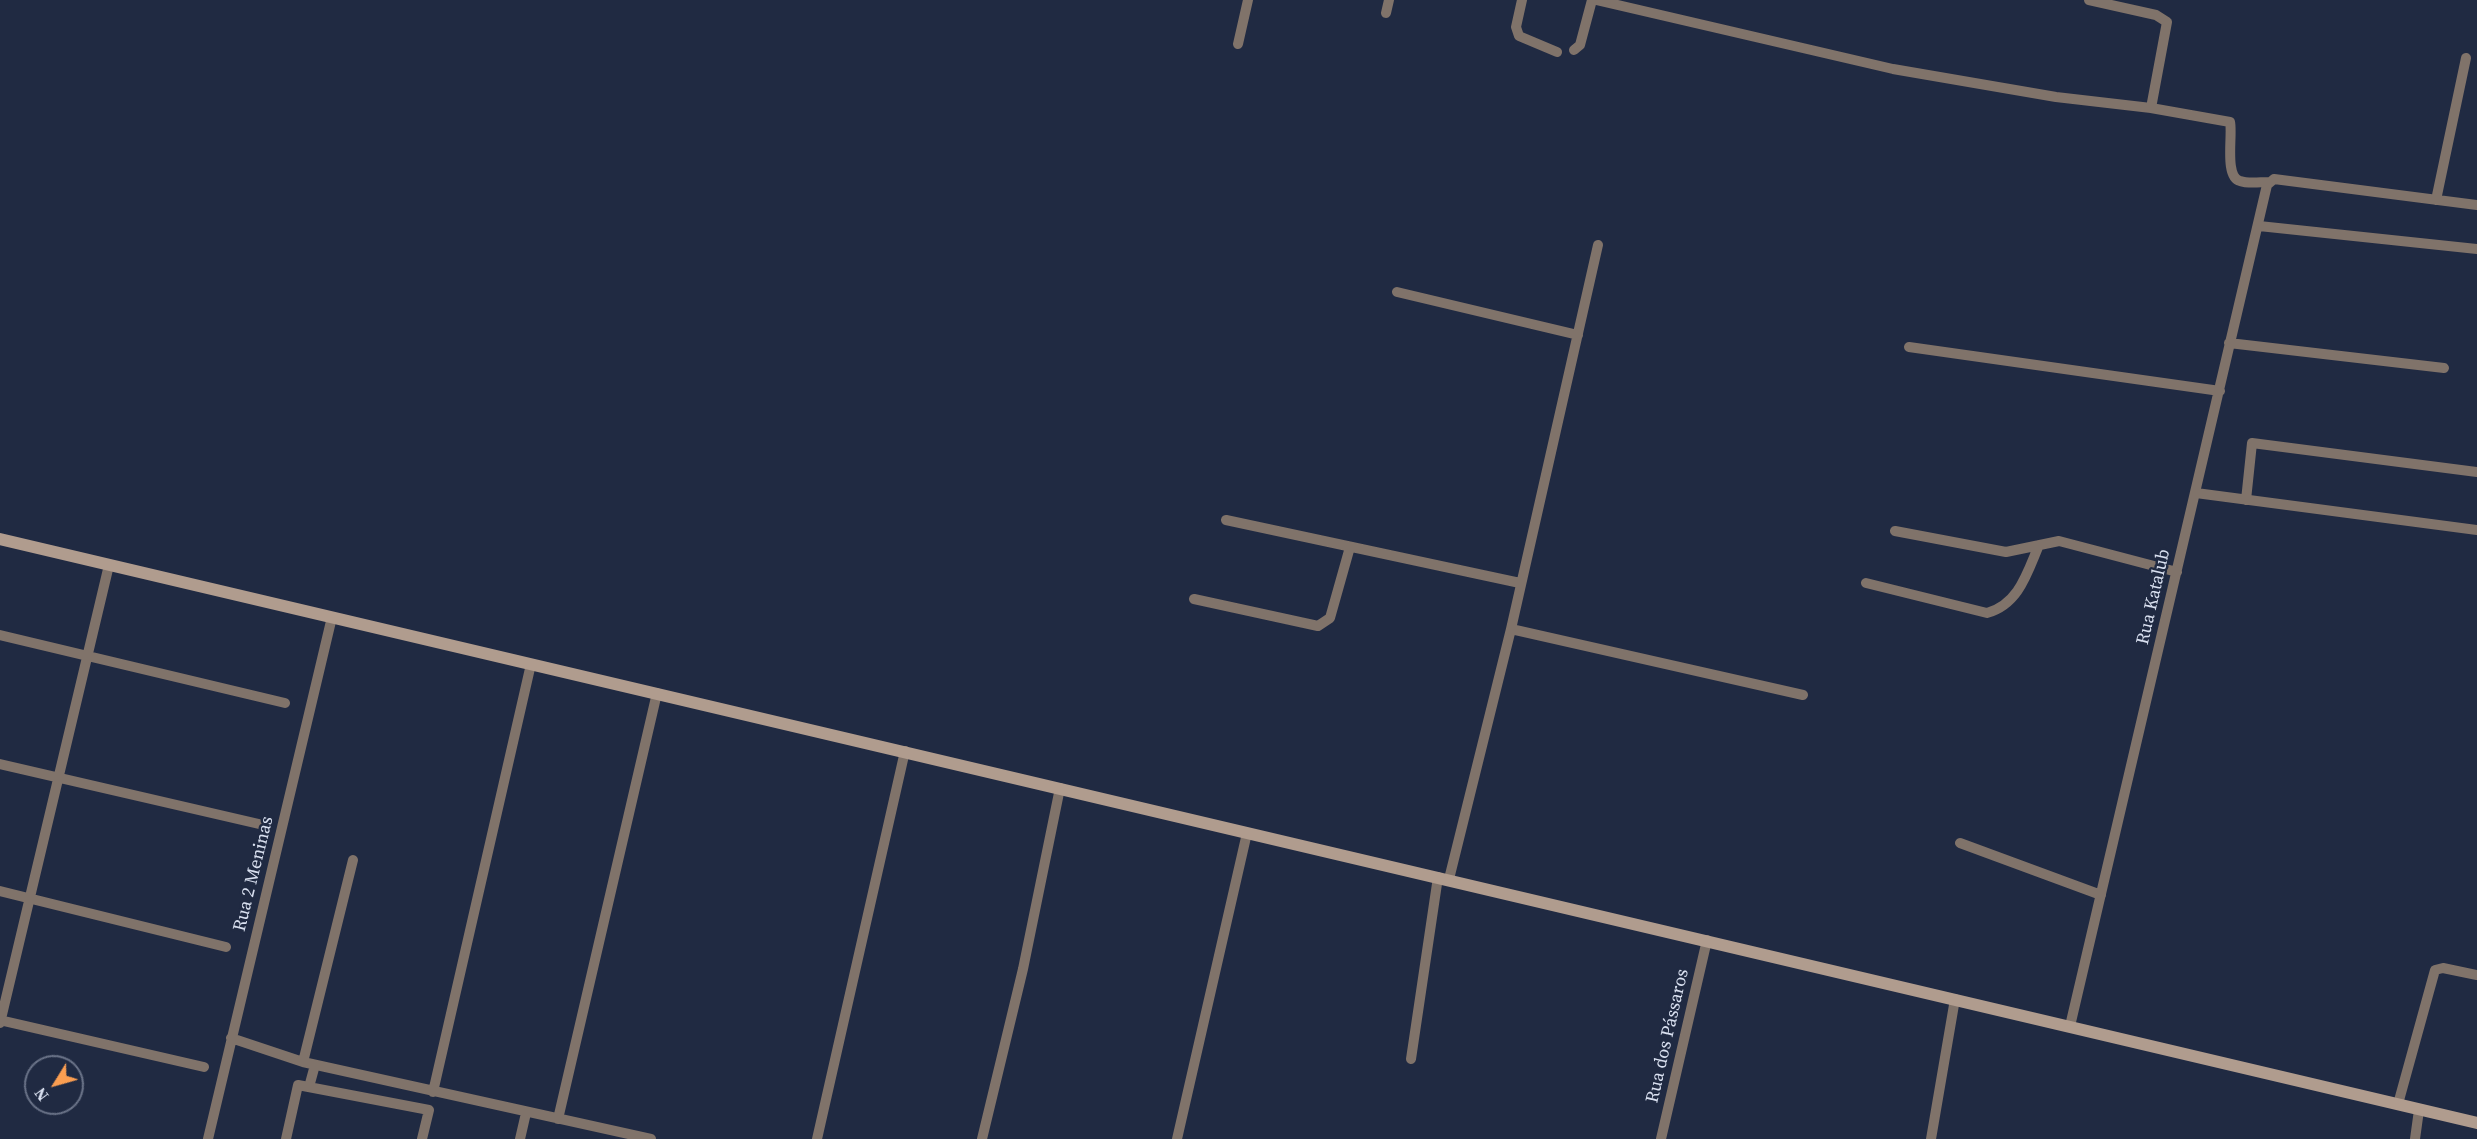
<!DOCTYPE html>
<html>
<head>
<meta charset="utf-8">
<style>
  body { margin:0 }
  #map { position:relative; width:2477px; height:1139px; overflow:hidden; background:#202a42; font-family:"Source Serif 4",serif }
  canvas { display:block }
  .north { position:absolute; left:24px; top:1055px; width:60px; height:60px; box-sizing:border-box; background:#202a42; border:2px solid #6a7388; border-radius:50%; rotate:233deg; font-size:16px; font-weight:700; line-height:24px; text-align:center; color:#d9e0f0 }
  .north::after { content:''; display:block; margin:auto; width:21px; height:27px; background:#fb9e51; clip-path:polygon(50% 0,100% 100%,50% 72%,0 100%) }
</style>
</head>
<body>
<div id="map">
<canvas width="2477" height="1139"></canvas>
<div class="north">N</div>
</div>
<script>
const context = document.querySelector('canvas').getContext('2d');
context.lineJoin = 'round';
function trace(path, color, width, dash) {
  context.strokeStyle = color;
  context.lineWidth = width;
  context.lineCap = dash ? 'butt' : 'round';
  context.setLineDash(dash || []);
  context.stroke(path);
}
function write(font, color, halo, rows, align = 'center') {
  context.font = font + ' "Source Serif 4",serif';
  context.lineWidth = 5;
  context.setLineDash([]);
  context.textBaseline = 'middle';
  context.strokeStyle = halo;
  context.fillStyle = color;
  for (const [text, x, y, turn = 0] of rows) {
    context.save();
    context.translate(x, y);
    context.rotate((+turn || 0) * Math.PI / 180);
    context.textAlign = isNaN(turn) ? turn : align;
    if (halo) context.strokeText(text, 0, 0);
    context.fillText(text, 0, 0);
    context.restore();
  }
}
const minor = new Path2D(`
  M1522 0 1516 27 1519 36 1557 52
  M1596 0 1893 69 2056 97 2151 108 2167 22 2156 15 2089 0
  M1386 13 1389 0
  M1238 44 1248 0
  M1574 50 1580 45 1592 0
  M2151 108 2230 122C2233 134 2224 177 2240 181 2248 184 2260 182 2269 182
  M2436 200 2466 58
  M2259 226 2477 249
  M1397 292 1578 335
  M2229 343 2444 368
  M1909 347 2220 391
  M2196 493 2477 530
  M2246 500 2252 443 2477 472
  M1226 520 1520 583
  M1895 531 2006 552 2059 541 2177 572
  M1866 583 1987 613C2019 604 2027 573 2039 545
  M1194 599 1318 626 1330 618 1350 547
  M1511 629 1803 695
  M0 635 285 703
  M0 764 259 824
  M1960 843 2101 895
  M1449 879 1511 629 1598 245
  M0 891 226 947
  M0 1020 204 1067
  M0 1023 109 565
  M2070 1026 2267 185 2274 179 2477 205
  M231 1038 303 1062 651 1139
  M1411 1059 1438 877
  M303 1062 353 860
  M309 1087 315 1065
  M433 1092 531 664
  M2398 1104 2435 970 2443 968 2477 975
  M558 1119 657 693
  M208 1139 332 617
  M286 1139 298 1085 429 1110 422 1139
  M520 1139 526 1113
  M817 1139 905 751
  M982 1139 1023 969 1060 788
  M1177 1139 1247 833
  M1661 1139 1707 940
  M1931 1139 1955 999
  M2415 1139 2419 1110`);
const secondary = new Path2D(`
  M0 539 2477 1123`);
const streetNames = [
  ["Rua Katalub",2154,597,-77],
  ["Rua 2 Meninas",254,874,-76],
  ["Rua dos Pássaros",1668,1036,-77]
];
trace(minor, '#80736a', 10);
trace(secondary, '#b09c8e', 12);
write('18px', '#d9e0f0', '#202a42', streetNames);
</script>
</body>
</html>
